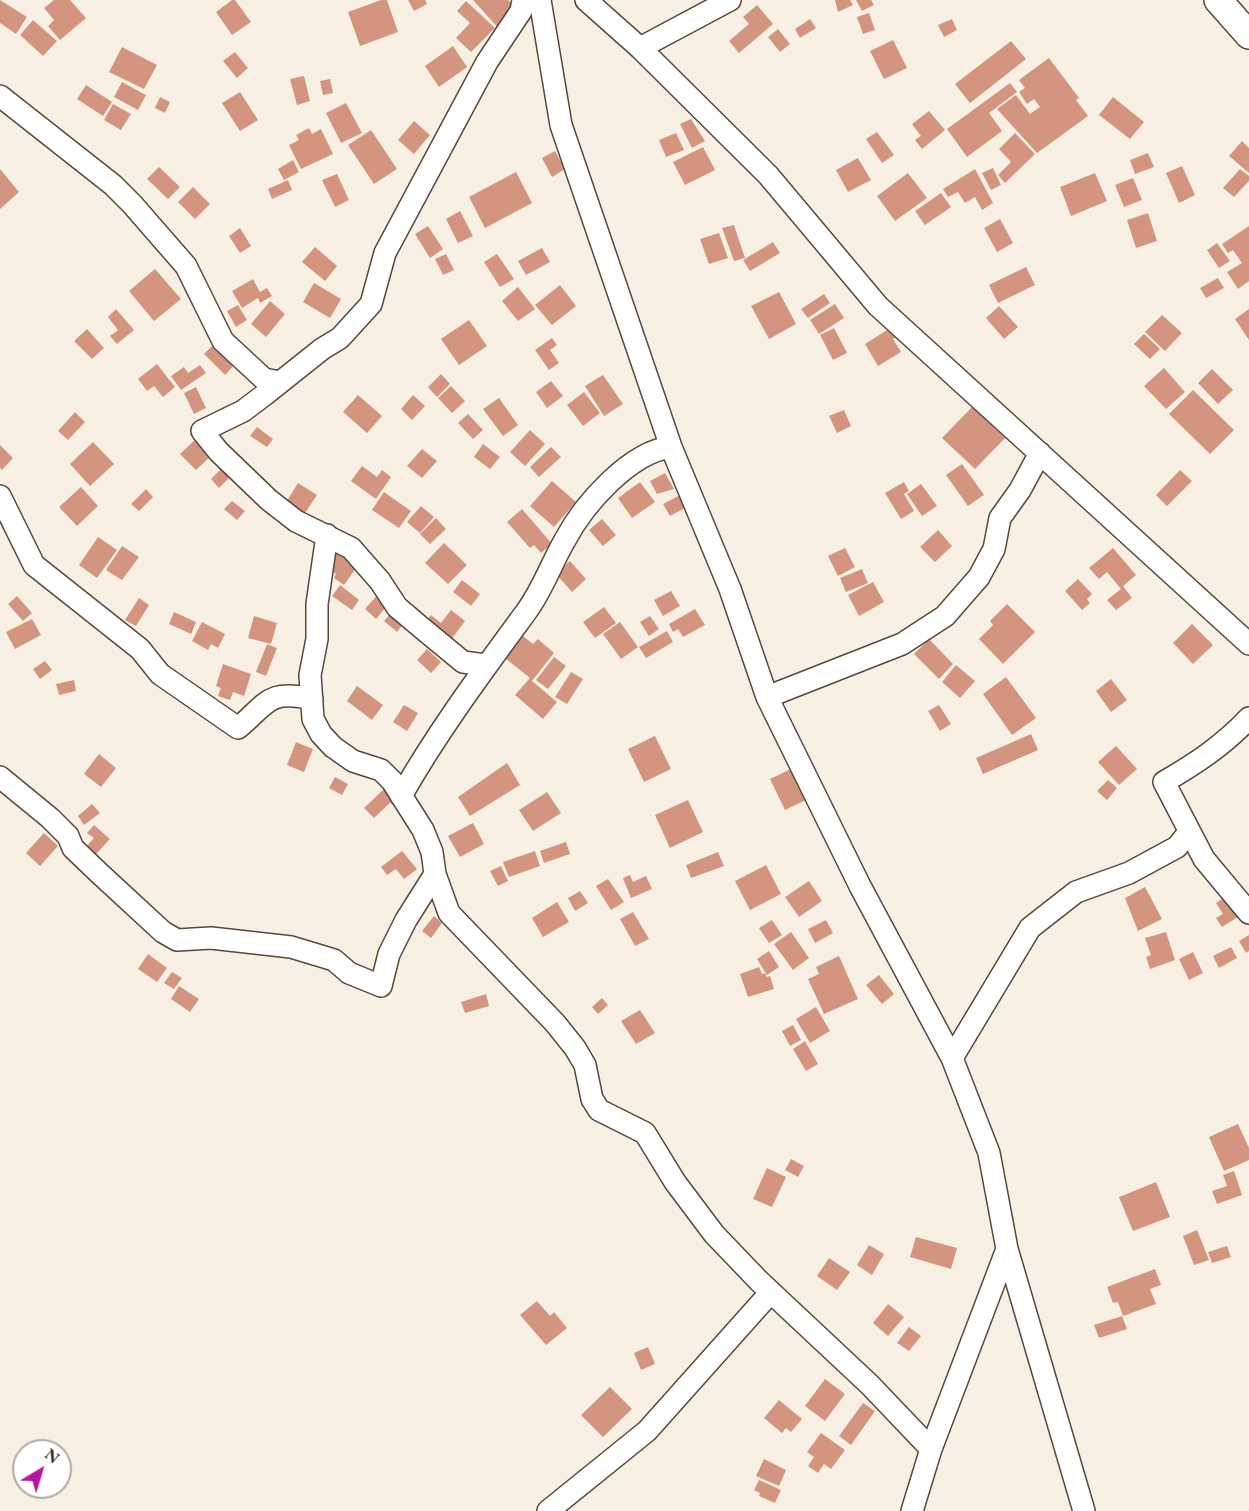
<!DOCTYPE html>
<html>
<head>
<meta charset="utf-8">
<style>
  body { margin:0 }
  #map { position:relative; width:1249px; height:1511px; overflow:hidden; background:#f8f1e3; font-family:"EB Garamond",serif }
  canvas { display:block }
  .north { position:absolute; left:12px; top:1439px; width:60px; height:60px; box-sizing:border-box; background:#fff; border:2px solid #b1aaa5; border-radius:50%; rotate:38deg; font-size:16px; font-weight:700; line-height:24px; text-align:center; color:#3b2a1e }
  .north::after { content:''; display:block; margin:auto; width:21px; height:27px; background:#b5179e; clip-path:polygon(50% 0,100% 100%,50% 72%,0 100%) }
</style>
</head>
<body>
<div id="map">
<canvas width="1249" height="1511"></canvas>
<div class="north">N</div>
</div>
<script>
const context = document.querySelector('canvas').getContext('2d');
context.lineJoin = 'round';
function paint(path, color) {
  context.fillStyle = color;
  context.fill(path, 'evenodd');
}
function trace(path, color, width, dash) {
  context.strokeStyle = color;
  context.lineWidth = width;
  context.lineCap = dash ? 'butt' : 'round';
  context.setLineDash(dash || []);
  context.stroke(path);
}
const building = new Path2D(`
  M0 0 27 17 16 34 0 23Z
  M54 0H70L86 18 60 40 48 26 54 20 44 8Z
  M232 0H235L251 22 232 35 216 12Z
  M381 0H387L398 32 360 46 348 12Z
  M408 0H425L427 4 414 11Z
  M473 0H508L513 5 499 29Z
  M835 0H850L853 5 838 12Z
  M856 0H871L874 5 862 11Z
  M466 1 495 28 471 52 456 38 470 23 457 11Z
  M757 5 773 24 739 53 729 41 749 24 743 17Z
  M869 13 875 30 863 34 857 17Z
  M810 19 816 28 800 38 795 29Z
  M952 19 957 30 944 37 938 25Z
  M33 20 57 41 43 56 20 35Z
  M778 29 790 44 780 52 768 37Z
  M893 40 907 68 884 79 870 51Z
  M1011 41 1026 59 970 103 955 84Z
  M453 46 467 67 439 87 425 66Z
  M122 47 157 65 144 89 109 72Z
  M235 52 248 68 237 78 223 61Z
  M1049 58 1079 98 1076 100 1088 116 1037 153 997 109 1016 95 1030 114 1040 107 1034 99 1027 104 1019 92 1025 88 1019 80Z
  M304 76 310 101 297 105 290 79Z
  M330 79 333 93 323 95 320 81Z
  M122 82 146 95 138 110 114 97Z
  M1010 83 1017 92 989 113 1002 131 967 157 947 129Z
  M86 85 112 102 103 116 77 99Z
  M240 92 258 120 240 131 222 103Z
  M160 97 170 102 165 113 155 108Z
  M1113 97 1144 122 1130 139 1099 115Z
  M346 103 362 133 341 143 326 113Z
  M113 104 131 114 121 130 104 120Z
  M929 111 945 130 922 149 915 140 921 136 912 124Z
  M691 119 705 141 692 148 680 124Z
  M414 121 430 135 414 154 398 140Z
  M309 128 312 134 321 129 333 154 301 169 289 145 299 140 296 135Z
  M371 130 397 169 374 184 348 145Z
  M877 132 894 155 882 163 866 139Z
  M676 133 684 150 666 157 659 140Z
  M1015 133 1035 154 1005 183 998 175 1011 162 999 149Z
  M1242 141 1249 148V173L1229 156Z
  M703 147 715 170 685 185 673 162Z
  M555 151 565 169 552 177 542 158Z
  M1148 153 1154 167 1135 174 1130 160Z
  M858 158 871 180 848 192 836 170Z
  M293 160 299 172 284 180 278 169Z
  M1182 166 1195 195 1179 203 1166 173Z
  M159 167 180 187 168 199 147 179Z
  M993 168 1001 185 991 190 982 173Z
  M0 169 19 192 0 209Z
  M975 169 993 203 982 210 975 197 965 203 958 192 948 197 943 189Z
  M1240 169 1249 176V181L1234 197 1223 188Z
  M516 172 532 203 485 228 469 197Z
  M908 173 927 198 895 221 877 196Z
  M1095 173 1107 201 1071 216 1060 187Z
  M337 174 349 200 335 207 322 180Z
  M1133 178 1142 200 1124 207 1115 185Z
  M288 180 292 190 272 199 268 189Z
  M193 187 210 204 195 219 178 202Z
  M941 193 951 207 925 225 915 211Z
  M460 211 473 236 458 243 446 219Z
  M1148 213 1157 241 1136 248 1127 220Z
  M1000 219 1013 243 997 252 984 228Z
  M734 225 745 258 734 261 722 228Z
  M428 226 443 249 430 258 415 234Z
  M1249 226V281L1238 289 1227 272 1242 263 1233 250 1228 253 1222 244Z
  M240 228 251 246 240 253 229 236Z
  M719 233 728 258 709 264 700 239Z
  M773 242 780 253 750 271 743 260Z
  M1217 243 1230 261 1219 268 1207 250Z
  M315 247 337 266 325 281 302 262Z
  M542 248 550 262 526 275 518 261Z
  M446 254 454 270 443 275 435 259Z
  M497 254 514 279 500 287 484 262Z
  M1026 267 1035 285 998 303 989 285Z
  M155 269 181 299 154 321 129 291Z
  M1218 278 1224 288 1206 298 1200 288Z
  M253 279 260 292 267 288 272 296 260 303 258 298 242 308 232 291Z
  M314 283 341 299 330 318 303 302Z
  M560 285 576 306 552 325 535 305Z
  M518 287 535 309 518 321 502 301Z
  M779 292 796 324 769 339 751 306Z
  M824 294 830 303 808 318 801 309Z
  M270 301 285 314 266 337 251 324Z
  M835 304 844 318 819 334 810 320Z
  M238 305 247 320 236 327 227 311Z
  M999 306 1018 327 1004 339 986 318Z
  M116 309 134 330 117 344 110 336 118 330 108 317Z
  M1249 309V340L1235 319Z
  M1162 315 1182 333 1165 351 1145 332Z
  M469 320 487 346 459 365 441 339Z
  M892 327 898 336 893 339 901 352 878 366 865 344Z
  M834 328 847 353 833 360 820 335Z
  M87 329 104 348 92 359 74 341Z
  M1144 334 1160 349 1150 359 1134 344Z
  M552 338 557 345 550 350 559 363 549 370 535 350Z
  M214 344 235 364 225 375 204 354Z
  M157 364 175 387 163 397 154 386 147 391 138 379Z
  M200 365 206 373 181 390 171 376 184 367 188 373Z
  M1164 368 1185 392 1166 409 1144 386Z
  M1212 369 1233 390 1218 404 1198 383Z
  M441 374 450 384 437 397 428 387Z
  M603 375 623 404 604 416 585 386Z
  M551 381 563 396 547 408 536 392Z
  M451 386 465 401 452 413 438 398Z
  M196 387 206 408 194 414 184 393Z
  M1193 390 1234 430 1210 454 1169 414Z
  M584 392 600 413 583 426 567 405Z
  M358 395 382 416 367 433 343 412Z
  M413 395 425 406 412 420 401 409Z
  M499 398 518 425 503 436 483 409Z
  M972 407 1005 438 975 469 942 438Z
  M844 410 851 426 837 433 829 416Z
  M75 412 85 422 68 440 58 431Z
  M468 414 483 430 473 439 458 423Z
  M257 427 273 439 267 447 250 436Z
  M530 430 545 444 525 466 510 452Z
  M198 437 213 454 196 470 180 454Z
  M93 442 114 464 90 486 70 464Z
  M483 444 500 457 490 469 474 457Z
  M0 445 13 458 2 470 0 468Z
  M551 447 561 457 539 477 530 467Z
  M422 449 437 461 422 478 407 466Z
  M962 464 984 495 968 506 946 475Z
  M225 465 233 474 219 488 211 479Z
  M362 466 377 477 382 470 391 477 376 499 351 481Z
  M1180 470 1192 481 1167 506 1156 495Z
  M665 473 674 489 657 494 650 481Z
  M552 481 576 502 554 527 530 506Z
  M640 482 655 502 632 518 618 498Z
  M904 482 909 491 904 494 914 511 901 519 885 493Z
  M298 483 317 495 303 516 285 504Z
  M921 484 937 506 922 516 907 494Z
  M81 487 98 506 77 526 59 507Z
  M146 489 153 497 139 511 131 504Z
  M384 492 411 511 399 528 372 510Z
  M682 494 689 506 670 516 663 504Z
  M232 501 245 511 237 520 224 509Z
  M421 506 434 517 420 533 407 522Z
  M522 509 552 544 541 553 534 545 530 548 507 522Z
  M436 518 446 529 430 544 420 534Z
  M602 519 616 535 603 546 589 530Z
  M938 530 952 546 935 562 920 547Z
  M98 537 117 550 97 578 79 565Z
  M444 543 467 565 448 584 425 563Z
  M122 546 139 557 122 580 106 570Z
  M845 548 855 567 838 576 828 556Z
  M1113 548 1136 575 1123 586 1132 598 1116 610 1107 600 1121 589 1107 572 1099 579 1089 568Z
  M339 550 359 564 344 585 334 578 336 574 326 568Z
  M570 561 586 579 572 592 556 574Z
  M862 569 868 583 846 592 840 578Z
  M1078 579 1092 594 1087 599 1090 603 1082 610 1065 591Z
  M462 580 480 594 471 606 453 592Z
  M873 582 884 602 859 616 848 595Z
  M340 585 359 600 352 610 332 596Z
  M671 591 680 606 663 616 654 600Z
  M379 593 390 602 376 619 365 609Z
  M17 596 32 613 23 621 8 604Z
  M139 598 149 605 136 626 125 620Z
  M1007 604 1035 632 1003 664 979 639 993 625 990 621Z
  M604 607 616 623 595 638 583 622Z
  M695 609 705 625 683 637 678 629 673 632 669 624Z
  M451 610 465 621 448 644 423 625 431 615 441 623Z
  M174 612 196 622 191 634 169 624Z
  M391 613 404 623 397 632 384 621Z
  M254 616 277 623 271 644 248 638Z
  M650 616 659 629 649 636 640 622Z
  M32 619 41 635 15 649 6 632Z
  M202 622 225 634 218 648 211 644 208 650 192 641Z
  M620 622 638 647 621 659 603 634Z
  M1192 624 1213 645 1193 664 1173 643Z
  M667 631 673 642 646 658 639 647Z
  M523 636 533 644 538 639 554 653 532 681 557 702 543 719 515 695 530 678 505 658Z
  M929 639 953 664 939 679 914 654Z
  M267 644 277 648 266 676 256 672Z
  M427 649 441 662 431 673 417 660Z
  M554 657 566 666 548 689 536 680Z
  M45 661 52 670 40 679 33 669Z
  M223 664 251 674 244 696 233 692 230 700 218 696 221 688 216 686Z
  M956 665 975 681 960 698 942 682Z
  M571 672 583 679 567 704 555 697Z
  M1006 677 1036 718 1012 735 983 694Z
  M1111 679 1127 700 1111 712 1096 691Z
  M74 680 76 691 59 695 56 684Z
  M357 686 383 705 372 720 347 701Z
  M404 705 418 713 407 731 393 722Z
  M939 705 951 724 940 731 928 711Z
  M1031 734 1038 750 983 774 976 758Z
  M655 736 671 769 644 782 628 749Z
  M296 742 313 749 304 772 287 765Z
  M1116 746 1137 769 1119 785 1098 762Z
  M99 754 116 768 101 787 84 774Z
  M507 763 520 785 470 816 458 797Z
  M799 765 814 796 785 810 770 779Z
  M335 777 348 784 342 795 329 788Z
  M1108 780 1117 788 1107 800 1097 791Z
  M384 789 394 799 374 818 364 808Z
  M547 792 561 813 533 831 519 810Z
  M688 800 703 832 670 848 655 815Z
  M92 804 100 813 84 825 78 816Z
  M473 823 484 844 460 857 448 836Z
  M94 825 110 839 95 855 86 847 94 838 87 833Z
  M44 833 58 846 40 866 26 853Z
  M566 842 570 854 544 863 540 851Z
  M402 851 417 869 404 879 396 869 387 875 381 867Z
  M535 851 540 866 509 877 503 862Z
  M718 852 724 866 691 878 686 865Z
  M766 865 781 894 750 910 735 881Z
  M501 866 508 881 498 886 490 871Z
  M630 875 633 882 646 876 652 889 631 898 623 878Z
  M608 879 624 902 611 910 596 886Z
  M809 881 822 901 799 917 785 897Z
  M1145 887 1162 919 1138 931 1125 898Z
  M580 891 588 903 575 911 568 898Z
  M1228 895 1241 915 1222 927 1216 918 1223 914 1216 903Z
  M557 902 569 922 543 937 532 918Z
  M633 912 649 939 635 946 620 919Z
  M434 916 442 923 431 938 422 931Z
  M772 920 782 935 769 943 759 928Z
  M826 920 833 933 815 943 808 929Z
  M791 932 809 958 793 970 774 944Z
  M1166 932 1175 960 1150 969 1146 957 1151 955 1145 938Z
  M1249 935V951L1246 953 1239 941Z
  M1231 947 1237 958 1219 968 1213 956Z
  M769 951 779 967 767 975 757 959Z
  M1193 952 1203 973 1189 980 1179 959Z
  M148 954 167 968 157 982 138 969Z
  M839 956 858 999 824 1014 808 979 819 974 816 967Z
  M759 967 762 974 765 973 767 977 770 976 774 989 748 997 740 974Z
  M172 972 182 978 174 989 164 983Z
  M879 975 894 994 882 1004 866 985Z
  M179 986 199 999 190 1012 171 999Z
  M486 994 489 1006 465 1013 461 1002Z
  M602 998 608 1005 598 1014 592 1007Z
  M816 1007 830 1031 810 1043 796 1019Z
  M640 1010 655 1033 636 1044 621 1021Z
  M793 1025 801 1040 790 1046 782 1031Z
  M805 1041 818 1064 806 1071 793 1049Z
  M1238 1124 1249 1148V1160L1224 1171 1209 1137Z
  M791 1159 804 1166 798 1177 785 1170Z
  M767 1168 786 1177 772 1207 753 1199Z
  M1234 1171 1242 1195 1217 1204 1212 1191 1227 1186 1223 1175Z
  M1156 1182 1170 1217 1133 1231 1119 1197Z
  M1197 1230 1209 1260 1194 1265 1183 1236Z
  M916 1237 957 1248 951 1269 910 1257Z
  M869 1245 884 1254 872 1275 857 1265Z
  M1227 1246 1231 1257 1212 1263 1208 1252Z
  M829 1258 850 1272 837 1290 817 1276Z
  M1155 1269 1161 1285 1150 1289 1156 1304 1123 1316 1118 1302 1113 1303 1107 1287Z
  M537 1301 550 1316 554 1312 567 1328 546 1345 520 1315Z
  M888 1304 904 1317 888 1336 873 1323Z
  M1122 1316 1127 1329 1099 1338 1094 1325Z
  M909 1327 921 1336 909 1351 897 1343Z
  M648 1347 655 1364 641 1370 634 1353Z
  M825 1379 845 1394 825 1421 805 1406Z
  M610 1387 632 1409 603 1437 581 1415Z
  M779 1400 802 1419 791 1432 786 1428 782 1433 764 1418Z
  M863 1403 875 1411 851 1445 839 1436Z
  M821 1433 845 1450 831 1469 824 1464 818 1473 808 1466 814 1457 807 1452Z
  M764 1459 786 1470 779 1486 756 1476Z
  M759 1480 781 1490 775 1503 759 1496 760 1493 754 1490Z`);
const minor = new Path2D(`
  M540 0 561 125 671 447 730 589 767 697 860 886 952 1058 989 1153 1007 1249 931 1449 912 1511
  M586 0 640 48 768 175 878 306 1249 644
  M640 48 730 0
  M0 96 113 185 132 204 186 266 223 341 264 379 280 382
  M0 496 34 565 140 649 160 674 238 728C268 703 268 689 312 699
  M485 665 463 662 423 629 397 607 380 581 351 548 296 521 269 500 219 452 202 431 243 411 263 396 322 349 340 338 371 304 385 253 487 62 521 11 523 0
  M767 697 902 644 945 616 979 577 994 549 1000 518 1020 490 1040 453
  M1249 718C1224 745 1195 764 1164 782L1204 859 1249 913
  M0 777 50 818 68 836 73 848 98 872 163 932 177 940 211 938 291 947 334 960 349 973 381 986 389 954 406 920 435 874 432 852 423 830 392 781 381 770 353 761 333 747 321 734 313 719 310 675 317 639V604L327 535
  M401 796C438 731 482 672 526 612 543 589 551 564 565 540 584 504 630 452 671 447
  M435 874 449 913 555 1023 575 1048 585 1065 592 1099 599 1110 645 1133 675 1182 714 1234 759 1281 870 1385 931 1449
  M952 1058 1030 928 1076 892 1129 873 1177 847 1189 832
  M1007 1249 1084 1511
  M548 1511 647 1431 771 1292`);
const major = new Path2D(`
  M1218 0 1249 35`);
paint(building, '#d39580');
trace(minor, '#57483c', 24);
trace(major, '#57483c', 30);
trace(minor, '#fff', 21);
trace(major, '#fff', 27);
</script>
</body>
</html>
